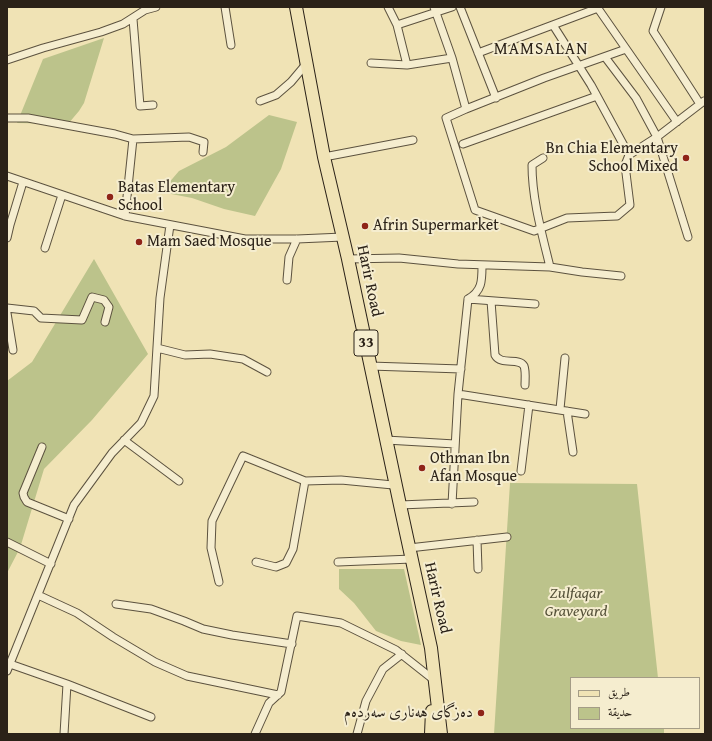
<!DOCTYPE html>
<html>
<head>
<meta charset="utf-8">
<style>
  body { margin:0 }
  #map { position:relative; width:712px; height:741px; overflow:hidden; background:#f0e3b5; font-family:"Gentium Book Plus",Amiri,serif }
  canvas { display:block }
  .frame { position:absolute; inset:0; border:8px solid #2b2218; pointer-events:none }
  .legend { position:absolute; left:570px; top:677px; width:130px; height:52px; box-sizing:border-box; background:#f5edcf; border:1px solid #a49c86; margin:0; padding:5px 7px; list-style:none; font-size:12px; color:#2b2218 }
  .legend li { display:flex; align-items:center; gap:8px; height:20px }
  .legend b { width:20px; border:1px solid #a49c86 }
</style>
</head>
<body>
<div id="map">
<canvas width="712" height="741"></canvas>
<div class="frame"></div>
<ul class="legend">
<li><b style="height:5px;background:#f0e3b5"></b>طريق</li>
<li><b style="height:11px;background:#bcc38b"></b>حديقة</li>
</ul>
</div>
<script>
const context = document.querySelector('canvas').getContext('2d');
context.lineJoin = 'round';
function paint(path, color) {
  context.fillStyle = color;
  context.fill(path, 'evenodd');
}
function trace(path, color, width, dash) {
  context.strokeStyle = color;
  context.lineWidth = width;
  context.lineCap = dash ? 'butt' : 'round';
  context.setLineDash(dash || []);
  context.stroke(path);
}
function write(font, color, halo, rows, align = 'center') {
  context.font = font + ' "Gentium Book Plus",Amiri,serif';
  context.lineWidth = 4;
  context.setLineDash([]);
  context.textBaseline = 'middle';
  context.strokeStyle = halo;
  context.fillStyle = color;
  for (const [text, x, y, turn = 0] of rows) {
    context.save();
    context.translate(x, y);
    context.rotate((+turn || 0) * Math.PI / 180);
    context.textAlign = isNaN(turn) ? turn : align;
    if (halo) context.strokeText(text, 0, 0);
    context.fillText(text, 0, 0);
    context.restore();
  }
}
const green = new Path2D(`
  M104 38 84 103 79 111 68 124 17 123 43 59Z
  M269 115 297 122 281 169 255 216 224 209 192 198 161 192 179 171 226 147Z
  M94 259 148 354 92 420 44 469 20 548 7 573V381L32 362Z
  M510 483 637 484 658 678H571V728H664V734H494Z
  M339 569H404L421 645 401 641 376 631 354 603 339 589Z`);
const minor = new Path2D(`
  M225 7 231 45
  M388 7 397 25 407 65
  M434 7 452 58 466 109 446 118 475 210 534 231 567 218 617 216 630 205 625 165 629 155 657 137 704 101
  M460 7 496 98
  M597 7 677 122
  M661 7 653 31 700 104
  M133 19 140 106 153 105
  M397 25 452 7
  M553 25 591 85 629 155
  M478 53 598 8
  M605 57 636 98 657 137 688 237
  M7 60 43 48 101 32 123 24 145 10 156 7
  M371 63 407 65 452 58
  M260 101 276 95 291 82 307 63
  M466 109 544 78 626 49
  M7 118H28L115 134 133 139 125 216
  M133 139 189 137 204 142 203 152
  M463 144 597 96
  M324 157 413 140
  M543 158 532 165C532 199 542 234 550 267
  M7 176 125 216 245 239H297L343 237
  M7 238 10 225 23 182
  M45 248 62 195
  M348 259 399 258 458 264 550 267 582 272 621 276
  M287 280 289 257 297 239
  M468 299 535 304
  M468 299C482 291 482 281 482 266
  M491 301 495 355C501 366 519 357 524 366 526 371 525 380 525 385
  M7 308 34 311 41 318 82 320 92 297 104 300 109 307 105 322
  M7 313 13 350
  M157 348 185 355 210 354 243 359 267 372
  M370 366 461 369
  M458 394 585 414
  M560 409 565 358
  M567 411 573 452
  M124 440 179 481
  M386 440 455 444
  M42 447 23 493 24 497 27 502 69 519
  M521 471 529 405
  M452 504 458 394 468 299
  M400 505 474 502
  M477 540 478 569
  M7 542 51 564
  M409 548 507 537
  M256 562 276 567 286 563 293 549 305 481 341 480 393 485 395 483
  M338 562 412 559
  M219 582 211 548 212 521 243 456 305 481
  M38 595 77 613 113 637 155 662 187 676 278 695
  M116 604 151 609 184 621 203 629 232 635 292 644
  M10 664 67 684 64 734
  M7 671 74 505 112 453 141 423 154 396 160 298 170 225
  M67 684 151 717
  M255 734 269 703 281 692 297 616 341 623 396 650 434 680
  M357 734 366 701 383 669 402 654`);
const primary = new Path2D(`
  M296 7 324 157 348 259 400 505 431 648 441 734
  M431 734 432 711`);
const markers = [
  [686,158,4,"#8f2418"],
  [110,197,4,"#8f2418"],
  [365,226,4,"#8f2418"],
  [139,242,4,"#8f2418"],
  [422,468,4,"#8f2418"],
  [481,713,4,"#8f2418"]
];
const shields = [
  [366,343,24]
];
const shieldNames = [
  ["33",366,343]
];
const poiNames = [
  ["Bn Chia Elementary",678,149,"right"],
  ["School Mixed",678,167,"right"],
  ["Batas Elementary",118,188],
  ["School",118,206],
  ["Afrin Supermarket",373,226],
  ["Mam Saed Mosque",147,242],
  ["Othman Ibn",430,459],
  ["Afan Mosque",430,477],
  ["دەزگای هەناری سەردەم",473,713,"right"]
];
const streetNames = [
  ["Harir Road",369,281,78],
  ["Harir Road",437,598,77]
];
const parkNames = [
  ["Zulfaqar",576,594],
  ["Graveyard",576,612]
];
const neighbourhoodNames = [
  ["MAMSALAN",541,50]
];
paint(green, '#bcc38b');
trace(minor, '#5c523f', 9);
trace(primary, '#2b2218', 14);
trace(minor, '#f5edcf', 7);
trace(primary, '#f0e3b5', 12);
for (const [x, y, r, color] of markers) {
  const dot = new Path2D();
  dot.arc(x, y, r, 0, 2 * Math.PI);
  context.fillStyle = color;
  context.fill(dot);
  trace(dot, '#f5edcf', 1.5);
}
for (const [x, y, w] of shields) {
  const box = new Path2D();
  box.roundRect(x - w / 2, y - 13, w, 26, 3);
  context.fillStyle = '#f5edcf';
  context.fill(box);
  trace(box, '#2b2218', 1);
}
write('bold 15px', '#2b2218', null, shieldNames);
write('16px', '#2b2218', '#f5edcf', poiNames, 'left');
write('16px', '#2b2218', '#f5edcf', streetNames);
write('italic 16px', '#56523a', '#f5edcf', parkNames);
context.letterSpacing = '1px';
write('17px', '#2b2218', '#f5edcf', neighbourhoodNames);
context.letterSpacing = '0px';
</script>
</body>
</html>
